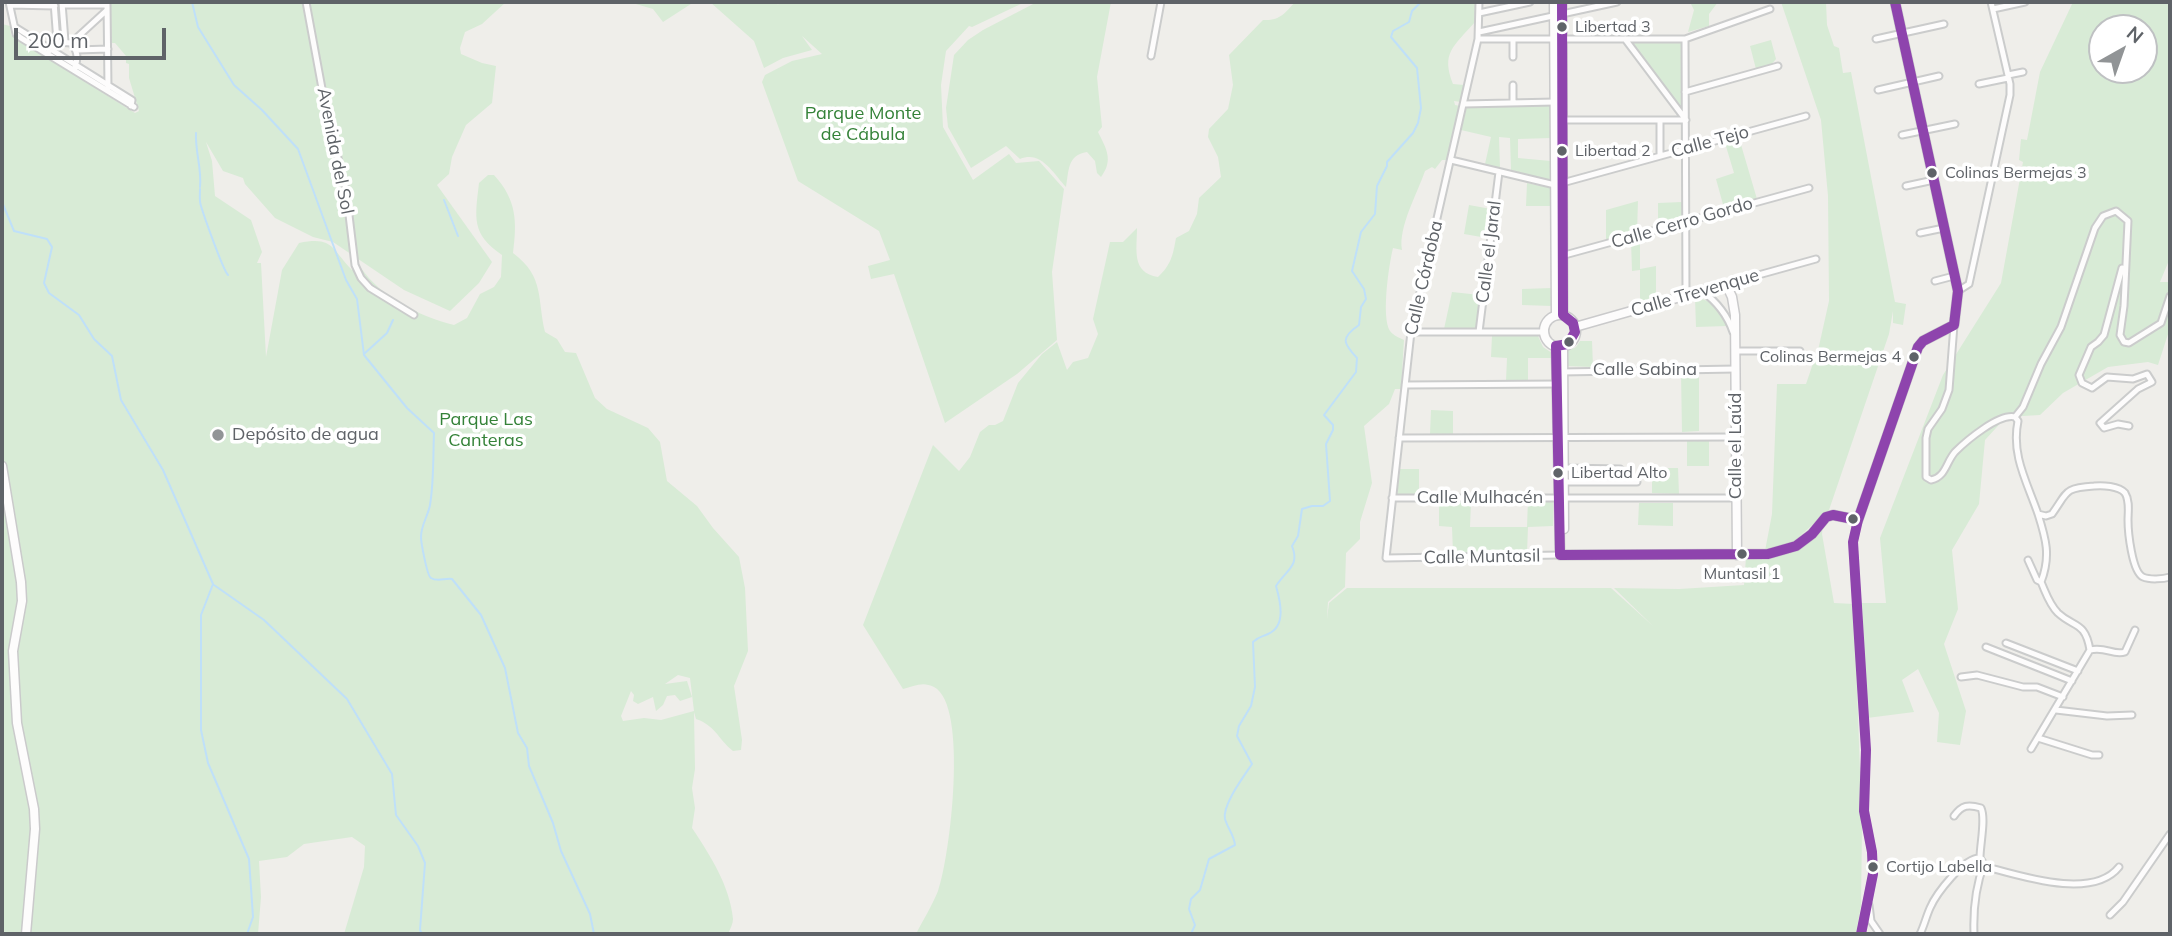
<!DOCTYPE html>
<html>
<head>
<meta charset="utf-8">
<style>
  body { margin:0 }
  #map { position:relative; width:2172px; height:936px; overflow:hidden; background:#efeeea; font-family:Mulish,sans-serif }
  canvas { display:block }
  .frame { position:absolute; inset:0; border:4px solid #5f6368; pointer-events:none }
  .north { position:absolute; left:2088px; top:14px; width:70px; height:70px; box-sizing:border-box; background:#fff; border:2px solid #bfc1c3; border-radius:50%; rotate:40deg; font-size:19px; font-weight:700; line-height:28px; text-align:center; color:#5f6368 }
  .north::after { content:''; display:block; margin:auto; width:24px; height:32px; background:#919496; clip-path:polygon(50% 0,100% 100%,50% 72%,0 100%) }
  .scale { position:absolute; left:14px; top:28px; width:152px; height:32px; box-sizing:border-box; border:4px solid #5f6368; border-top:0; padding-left:9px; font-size:21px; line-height:24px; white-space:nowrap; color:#5f6368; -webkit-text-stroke:5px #fff; paint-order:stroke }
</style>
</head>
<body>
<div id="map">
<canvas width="2172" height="936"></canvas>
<div class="frame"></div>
<div class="north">N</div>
<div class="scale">200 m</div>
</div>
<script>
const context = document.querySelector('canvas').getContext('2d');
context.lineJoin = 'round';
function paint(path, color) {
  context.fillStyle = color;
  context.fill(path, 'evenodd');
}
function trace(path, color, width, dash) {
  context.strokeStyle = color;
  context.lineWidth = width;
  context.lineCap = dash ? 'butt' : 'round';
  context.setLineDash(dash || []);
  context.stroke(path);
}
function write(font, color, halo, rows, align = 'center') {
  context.font = font + ' Mulish,sans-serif';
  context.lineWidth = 7;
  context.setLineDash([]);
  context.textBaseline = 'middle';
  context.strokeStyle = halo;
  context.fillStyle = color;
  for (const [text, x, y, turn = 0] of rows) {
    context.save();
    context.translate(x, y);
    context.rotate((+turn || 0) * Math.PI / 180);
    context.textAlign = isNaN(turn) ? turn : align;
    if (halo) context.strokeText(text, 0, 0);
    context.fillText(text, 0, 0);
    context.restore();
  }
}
const green = new Path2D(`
  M111 2H506L482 24 465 32 460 48 461 54 482 63 496 66 492 103 466 125 452 157 449 174 437 185 492 262 479 283 450 311 404 290 333 242 313 237 275 218 245 184 243 178 223 171 206 142 212 161 215 196 251 220 262 252 257 263H261L266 357 282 270 299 243C333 236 331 248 352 270L361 268C381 297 419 316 454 325L467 318 480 294 494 287 501 277 502 255C471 234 475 218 479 183L488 175H494C517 200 517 222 513 253 545 277 537 299 545 332L557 339 565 352 576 353 595 398 607 409 648 428 660 442 667 481 697 506 713 528 739 557 745 588 748 651 734 686 742 740 741 750 733 751C717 738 716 726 696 719L694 712 695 769 692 788 695 808 692 828C710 855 730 886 733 919 733 924 730 929 728 934H344L364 867 365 846 352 837 304 844 287 857 259 861 261 897 258 934H2V24L10 26 11 35 135 113 139 111 129 78V64L126 63V56L115 43H111ZM678 675 690 678 694 711 661 720 644 718 623 721 621 716 631 691 634 695 633 701 638 704 653 697 656 711 663 705 667 696 675 695 680 701 692 697 687 681 665 684Z
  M629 2H694L663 22 653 9Z
  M710 2H777L778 5 779 2H1025L972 27 969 26 946 51 941 85 943 127 973 180 1009 154 1016 163 1039 161 1064 189 1052 272 1057 340 1017 374 945 423 894 274 871 279 868 266 890 260 879 231 798 181 762 82 765 75 792 61 822 54 802 36 812 50 783 58 764 68 754 41Z
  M1037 2H1111L1097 77 1102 127 1098 132C1106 148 1114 160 1101 177L1097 173 1095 161 1087 152C1067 155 1069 171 1066 187 1053 173 1041 150 1020 159L1006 146 971 168 948 127 946 108 954 55 968 40 983 30Z
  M1295 2H1475V22C1453 47 1441 53 1453 84L1464 85 1461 102 1454 101 1455 105 1460 106 1447 160H1442L1435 169 1432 167 1425 171C1418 192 1398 227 1402 250L1393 248C1389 264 1381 317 1390 331 1394 336 1398 337 1404 340L1401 389H1395L1389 404 1364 426 1372 483 1360 522V539L1346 553 1345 587 1328 602 1327 619 1329 603 1347 588H1611L1653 626 1614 588 1679 589 1744 585 1746 557 1798 547 1823 524 1822 534 1834 603 1854 604 1862 827 1861 906 1856 934H916C923 920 932 906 938 891 950 858 969 705 934 687 923 681 914 686 903 689L863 625 933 445 959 471 970 457 980 432 989 425H995L1003 421 1018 383 1042 354 1057 342 1067 370 1073 362 1088 358 1098 334 1093 319 1110 242H1123L1137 228C1137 249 1131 273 1158 277 1171 265 1173 255 1176 238L1189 231 1197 214 1199 198 1221 177 1218 157 1208 137 1209 129 1228 109 1233 85 1229 55 1263 20C1280 21 1285 13 1295 2Z
  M1690 2H1718L1709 14V26L1688 32 1694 10Z
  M1781 2H1826L1827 25 1834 46 1839 48 1843 73 1851 72 1895 302 1906 304 1903 325 1893 323V311L1889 334 1829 510 1792 543 1765 551 1772 514 1777 384H1806L1819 346 1829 301 1828 196 1821 120Z
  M2073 2H2170L2168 120 2170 258 2160 282H2170V328L2158 365 2148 362 2108 367 2063 393 2040 415 2006 417 1985 440 1979 504 1952 550 1958 609 1944 644 1966 711 1960 745 1937 742 1939 713 1918 669 1902 680 1914 712 1867 718 1862 603H1886L1880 538 1943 375 2001 283 2023 162 2019 160 2021 139 2027 140 2040 72ZM2102 28H2144V70H2102Z
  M1771 40 1776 59 1771 65 1756 69 1750 46Z
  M1633 43H1683L1682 110Z
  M1551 105V138L1518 139V158L1551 161V181L1511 170 1510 138 1499 137 1500 168 1485 164 1491 137 1461 130 1467 106Z
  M1739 138 1757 199 1724 208 1716 179 1734 173 1725 143Z
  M1527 183 1551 188 1552 206H1526Z
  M1638 201 1637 232 1606 240V210Z
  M1682 202 1683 220 1658 225V203Z
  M1469 205 1491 209 1487 238 1464 234Z
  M1640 238V269L1656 266V300L1640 304V270L1632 271 1631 241Z
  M1552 288V306L1522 305V289Z
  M1452 292 1480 295 1476 328 1444 329Z
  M1695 298C1713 299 1720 312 1727 326L1696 327Z
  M1492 336H1538L1543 347 1552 353V358H1528V381H1506L1507 358 1491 357Z
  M1580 341H1592L1593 367 1565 366 1566 352 1576 347Z
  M1699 372V431L1682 432 1681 373Z
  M1431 410 1453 411V434H1430Z
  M1687 440H1709V466H1687Z
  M1652 468H1678L1679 494 1652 493Z
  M1400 469H1419V494H1397Z
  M1528 499H1553V526L1528 527 1527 553H1453L1452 527 1439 526V502H1471L1470 527H1527Z
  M1639 503H1673V526L1638 525Z`);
const stream = new Path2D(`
  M192 2 198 27 234 85 262 110 298 149 346 280 357 299 364 355 407 408 434 433C433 457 434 481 430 505 428 516 421 525 421 537 421 542 427 576 431 578 437 582 445 578 452 579L481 615 505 668 518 733 527 748 529 766 553 823 561 851 590 914 594 934
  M196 133C195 152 202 168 200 187
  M200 189C200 195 199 201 201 206 204 216 223 270 228 275
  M444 200 458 236
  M2 202 14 231 47 239 52 247 44 283 49 293 79 315 94 339 112 356 121 400 163 470 213 584 201 615V730L208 763 249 859 253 917 247 934
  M364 354 387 333 393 320
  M214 585 264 620 347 699 392 774 396 815 418 846 425 863 420 930 422 934
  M1191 934 1195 925 1189 909 1191 899 1200 890 1209 859 1235 845C1234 835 1228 829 1225 819 1222 805 1244 776 1252 764L1237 736 1239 726 1251 706 1255 687 1253 642C1259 636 1262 637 1268 634 1287 626 1280 600 1276 586 1287 569 1300 566 1292 546L1298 536 1302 509 1312 506H1323L1330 501 1326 444 1333 430V425L1324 415 1356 372 1357 358C1343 343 1340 338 1359 325L1361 307 1366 299 1364 289 1352 271 1361 232 1375 214 1377 186 1387 166V162L1413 133 1418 123 1421 108 1417 68 1391 37 1393 31 1409 22 1412 11 1421 2`);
const street = new Path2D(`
  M9 2 16 34 21 38 134 107
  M54 2 57 42
  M107 2 108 88
  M306 2 326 110 346 190 355 265 361 278 370 288 414 315
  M1479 2 1478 39 1411 332 1386 558 1560 555
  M62 3 65 41
  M10 5 55 6
  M63 5H107
  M1993 9 2025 2
  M1479 13 1530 2
  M15 27 132 100 131 106
  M1479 32 1617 2
  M1478 39H1685L1770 9
  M1625 39 1686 120
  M1685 39 1686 295
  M1876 39 1944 24
  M71 43 107 10
  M77 50 108 49
  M49 51 57 42 71 43C78 52 78 57 75 68
  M1151 56 1161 2
  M1513 57V39
  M2008 75 2023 72
  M1979 84 2008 78
  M1878 90 1939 76
  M1685 92 1778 66
  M1513 103V85
  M1464 104 1555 102
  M1559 120H1686
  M1660 120V156
  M1902 135 1955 124
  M1451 160 1555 185 1806 116
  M1906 186 1934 180
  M1920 233 1944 228
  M1561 256 1809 188
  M2122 268 2104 335 2098 342 2091 347 2079 375 2082 383 2092 388 2107 377 2133 379 2147 374 2152 382 2138 389 2100 423 2104 428 2118 424 2129 426
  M1935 281 1954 276
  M1726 284 1816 259
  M1702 291C1717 302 1727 314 1733 332
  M1958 291 1969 284 2010 95V84L1991 2
  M1954 325 1949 390 1942 409 1928 429 1926 438V477L1931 480C1946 477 1946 462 1955 452 1966 441 1999 413 2015 417
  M1411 332H1544
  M1479 332 1499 172
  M1736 351H1800
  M1561 372 1736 369
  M1405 385 1559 384
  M2015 417 2023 407 2041 364 2061 327 2095 228 2103 216 2116 211 2128 221 2124 306 2120 335 2124 342 2129 343 2161 323 2170 296
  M2015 417 2018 421C2011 455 2027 482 2038 514L2046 516 2052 514C2068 492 2063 488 2094 486 2102 485 2119 486 2125 493 2130 501 2128 512 2128 520 2128 532 2132 572 2143 577 2150 580 2163 579 2170 577
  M1399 438 1736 437
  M1563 468 1620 469
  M1563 482H1637
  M1392 498H1736
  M1858 520 1853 542 1866 750 1864 811 1872 852 1873 874 1861 934
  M2028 560 2037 580 2041 582
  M2006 643 2078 671
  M1986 647 2072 681
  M2090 650C2106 646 2113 656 2125 652L2135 630
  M1961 677 1977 675 2023 687H2037L2063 697
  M2056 710 2107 716 2132 715
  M2038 738 2092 755H2099
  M2031 749 2090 650C2085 621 2074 628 2058 613 2049 604 2046 593 2041 582 2051 556 2046 539 2038 514
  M1954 816C1962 805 1968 804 1981 808 1986 819 1980 844 1980 858
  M1983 866C2018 875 2092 901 2119 867
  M1869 905 1871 921 1880 934
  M2110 915 2123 902 2170 834
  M1920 934C1924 926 1926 917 1930 908 1936 894 1964 857 1980 858L1984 864C1975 888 1973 909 1974 934`);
const secondary = new Path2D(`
  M1554 2 1556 315
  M1562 2 1563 315
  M1544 331a16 16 0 1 1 32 0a16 16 0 1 1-32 0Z
  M1575 327 1726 284 1732 297 1735 315 1737 555
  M1556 346 1560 555 1768 554 1796 546 1812 534 1826 517 1833 515 1858 520 1918 347 1923 341 1954 325 1958 291 1895 2
  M1563 346 1564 529
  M2 466 21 582 22 601 13 651 17 723 34 809 35 829 26 934`);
const bus1 = new Path2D(`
  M1562 2 1563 315 1573 323 1575 332 1568 344 1556 346 1560 555 1768 554 1796 546 1812 534 1826 517 1833 515 1858 520
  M1861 934 1873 874 1872 852 1864 811 1866 750 1853 542 1858 520 1918 347 1923 341 1954 325 1958 291 1895 2`);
const markers = [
  [1562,27,6,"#5f6368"],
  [1562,151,6,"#5f6368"],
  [1932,173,6,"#5f6368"],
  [1569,342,6,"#5f6368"],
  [1914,357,6,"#5f6368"],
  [218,435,7,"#919496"],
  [1558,473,6,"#5f6368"],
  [1853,519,6,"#5f6368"],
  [1742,554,6,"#5f6368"],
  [1873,867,6,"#5f6368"]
];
const busNames = [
  ["Libertad 3",1575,27],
  ["Libertad 2",1575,151],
  ["Colinas Bermejas 3",1945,173],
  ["Colinas Bermejas 4",1901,357,"right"],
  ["Libertad Alto",1571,473],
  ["Muntasil 1",1742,574,"center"],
  ["Cortijo Labella",1886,867]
];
const parkNames = [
  ["Parque Monte",863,114],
  ["de Cábula",863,135],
  ["Parque Las",486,420],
  ["Canteras",486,441]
];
const streetNames = [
  ["Calle Tejo",1710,142,-15],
  ["Avenida del Sol",335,151,79],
  ["Calle Cerro Gordo",1682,223,-16],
  ["Calle el Jaral",1489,252,-83],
  ["Calle Córdoba",1424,278,-77],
  ["Calle Trevenque",1695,293,-16],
  ["Calle Sabina",1645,370],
  ["Calle el Laúd",1736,446,-90],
  ["Calle Mulhacén",1480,498],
  ["Calle Muntasil",1482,557,-1]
];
const poiNames = [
  ["Depósito de agua",232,435]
];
paint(green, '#d8ebd6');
trace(stream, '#bfe0f9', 2);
trace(street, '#cbcccc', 9);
trace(secondary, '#cacacb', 11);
trace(street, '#fdfcfc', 5);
trace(secondary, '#fdfcfc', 8);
trace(bus1, '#8e44ad', 10);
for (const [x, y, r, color] of markers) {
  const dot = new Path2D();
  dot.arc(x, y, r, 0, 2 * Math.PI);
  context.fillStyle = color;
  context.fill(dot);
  trace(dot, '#fff', 2.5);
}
write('16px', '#5f6368', '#fff', busNames, 'left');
write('18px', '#348238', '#fff', parkNames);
write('18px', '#5f6368', '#fff', streetNames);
write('18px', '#5f6368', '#fff', poiNames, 'left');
</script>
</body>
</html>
